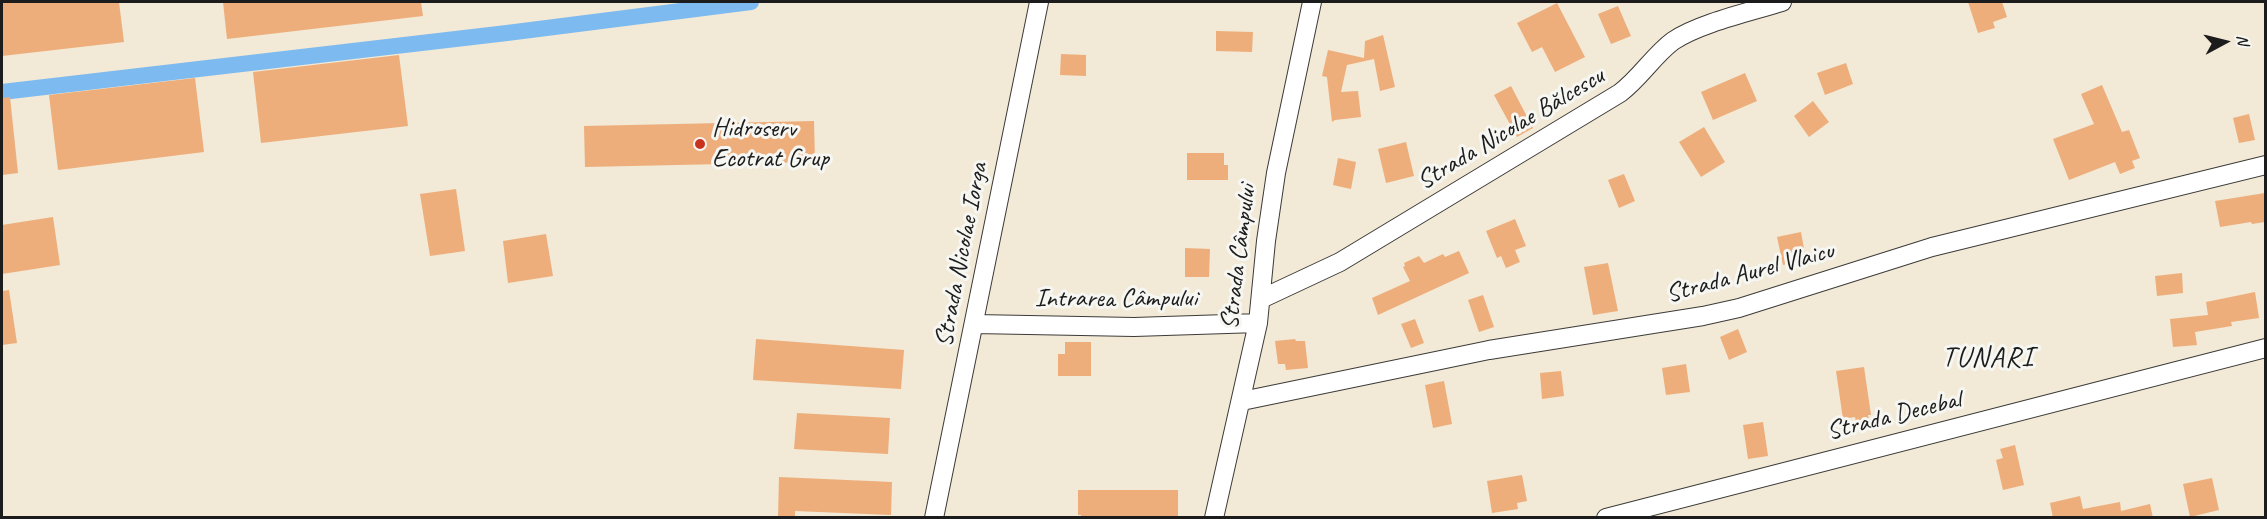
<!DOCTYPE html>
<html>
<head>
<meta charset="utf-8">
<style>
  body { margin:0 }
  #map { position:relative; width:2267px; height:519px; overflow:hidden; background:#f2e9d6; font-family:Caveat,sans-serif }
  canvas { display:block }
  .frame { position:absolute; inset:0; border:3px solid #1c1c1c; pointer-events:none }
  .north { position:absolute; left:2195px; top:12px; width:60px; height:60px; -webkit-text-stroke:4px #f6f6f2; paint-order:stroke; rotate:83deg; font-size:16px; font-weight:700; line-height:24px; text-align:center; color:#1c1c1c }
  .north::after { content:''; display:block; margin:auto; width:21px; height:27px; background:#1c1c1c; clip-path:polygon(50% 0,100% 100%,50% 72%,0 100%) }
</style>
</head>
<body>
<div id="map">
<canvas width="2267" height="519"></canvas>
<div class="frame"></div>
<div class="north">N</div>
</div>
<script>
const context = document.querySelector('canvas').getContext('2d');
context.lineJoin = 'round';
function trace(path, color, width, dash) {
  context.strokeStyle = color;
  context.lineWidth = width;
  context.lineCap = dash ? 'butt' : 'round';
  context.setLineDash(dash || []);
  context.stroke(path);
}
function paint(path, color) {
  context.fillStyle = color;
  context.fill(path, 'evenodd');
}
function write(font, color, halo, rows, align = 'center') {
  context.font = font + ' Caveat,sans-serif';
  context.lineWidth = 6;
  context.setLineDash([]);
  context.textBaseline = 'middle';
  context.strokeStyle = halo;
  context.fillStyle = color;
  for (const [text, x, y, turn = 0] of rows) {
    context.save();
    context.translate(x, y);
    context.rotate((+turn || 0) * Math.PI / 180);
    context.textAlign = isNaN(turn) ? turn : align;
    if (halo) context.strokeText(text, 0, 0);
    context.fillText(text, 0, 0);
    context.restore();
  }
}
const canal = new Path2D(`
  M2 92 507 33 751 2`);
const building = new Path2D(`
  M2 2H119L124 42 2 56Z
  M223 2H421L423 16 227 39Z
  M1968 2H2002L2007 17 1993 22 1995 28 1978 33Z
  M1557 3 1585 57 1555 72 1542 47 1532 52 1517 23Z
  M1618 6 1631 36 1611 44 1598 14Z
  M1216 31 1253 32 1252 52 1216 51Z
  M1383 35 1395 87 1380 91 1374 59 1347 65 1341 92 1358 91 1361 117 1335 120 1332 122 1327 77 1322 76 1328 50 1364 58 1365 41Z
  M1061 54 1086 55V76L1060 75Z
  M399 55 408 126 261 143 253 72Z
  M1846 63 1853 84 1825 95 1817 73Z
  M1745 73 1757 101 1713 120 1701 92Z
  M195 78 204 152 58 170 49 95Z
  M2102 85 2122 132 2129 130 2140 158 2132 161 2135 168 2120 174 2115 162 2069 180 2053 139 2094 124 2081 94Z
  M1511 86 1533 128 1517 137 1494 95Z
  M10 97 18 173 2 175V98Z
  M1813 101 1829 122 1809 137 1794 116Z
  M2249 114 2255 140 2239 143 2233 118Z
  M814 121 815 162 585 167 584 126Z
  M1704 127 1725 162 1701 177 1679 142Z
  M1406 142 1414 176 1386 183 1378 149Z
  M1187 153H1224V165H1228V180H1187Z
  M1338 158 1356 162 1351 189 1333 185Z
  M1624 174 1635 201 1619 208 1608 180Z
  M456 189 465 251 430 256 420 194Z
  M2265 193V222L2252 224 2251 222 2220 227 2215 201Z
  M53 217 60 265 2 274V225Z
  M1515 219 1526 246 1515 250 1520 262 1506 268 1501 256 1497 258 1486 231Z
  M1801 232 1806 260 1783 265 1777 237Z
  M546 234 553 276 508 283 503 241Z
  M1185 248 1210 249 1209 277H1185Z
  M1459 251 1469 273 1378 315 1372 298 1410 281 1403 267 1405 266 1404 263 1419 256 1424 263 1443 254 1445 257Z
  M1608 263 1618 311 1593 315 1584 267Z
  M2182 273 2183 293 2157 296 2155 276Z
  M9 290 17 343 2 345V291Z
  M2255 292 2259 318 2231 322 2232 326 2195 332 2197 345 2173 347 2170 319 2208 315 2206 302Z
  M1483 295 1494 327 1479 332 1468 300Z
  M1415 319 1424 343 1411 348 1401 324Z
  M1738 329 1747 352 1729 360 1720 337Z
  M756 339 904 350 901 389 753 380Z
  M1295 339 1296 341H1305L1308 368 1286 370 1285 364H1278L1275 341Z
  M1065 342H1091V376H1058V354H1065Z
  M1686 364 1690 392 1666 395 1662 368Z
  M1864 367 1871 415H1868L1870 425 1857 427 1855 417 1843 419 1836 371Z
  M1561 371 1564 396 1542 399 1540 373Z
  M1444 381 1452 424 1433 428 1425 385Z
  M797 413 890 418 888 454 794 449Z
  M1763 422 1768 456 1748 459 1743 425Z
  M2015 445 2024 485 2003 490 1996 460 2003 458 2000 449Z
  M1522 475 1527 501 1517 503 1518 509 1492 513 1487 481Z
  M779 477 892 482 891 515 795 511V518H778Z
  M2212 478 2219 510 2190 517 2183 484Z
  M1078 490H1178V516H1174L1173 518H1081V515H1078Z
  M2080 496 2083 509 2120 502 2121 511 2150 504 2153 518H2053L2050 503Z`);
const street = new Path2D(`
  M1261 299 1340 262 1620 93C1640 78 1654 55 1673 41 1700 23 1750 12 1782 2
  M975 324 1134 327 1258 323
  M1242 401 1489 350 1703 316 1739 308 1932 247 2266 165
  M934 518 1039 2
  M1214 518 1258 323 1266 241 1276 173 1312 2
  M1606 518 2266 348`);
const markers = [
  [700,144,6,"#c8321e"]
];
const poiNames = [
  ["Hidroserv",712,129],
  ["Ecotrat Grup",712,159]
];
const streetNames = [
  ["Strada Nicolae Bălcescu",1511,129,-31],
  ["Strada Nicolae Iorga",962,255,-79],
  ["Strada Câmpului",1239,257,-83],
  ["Strada Aurel Vlaicu",1750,273,-15],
  ["Intrarea Câmpului",1116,299],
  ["Strada Decebal",1894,416,-14]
];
const quarterNames = [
  ["TUNARI",1988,359]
];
trace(canal, '#7cbaf0', 16);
paint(building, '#edae7b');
trace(street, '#3c3b38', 20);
trace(street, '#fff', 18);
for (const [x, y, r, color] of markers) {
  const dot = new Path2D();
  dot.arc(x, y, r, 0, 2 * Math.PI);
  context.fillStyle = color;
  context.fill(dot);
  trace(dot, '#f6f6f2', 2);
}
write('26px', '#1c1c1c', '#f6f6f2', poiNames, 'left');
write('26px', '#1c1c1c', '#f6f6f2', streetNames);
context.letterSpacing = '1.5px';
write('28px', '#1c1c1c', '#f6f6f2', quarterNames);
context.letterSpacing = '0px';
</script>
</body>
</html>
